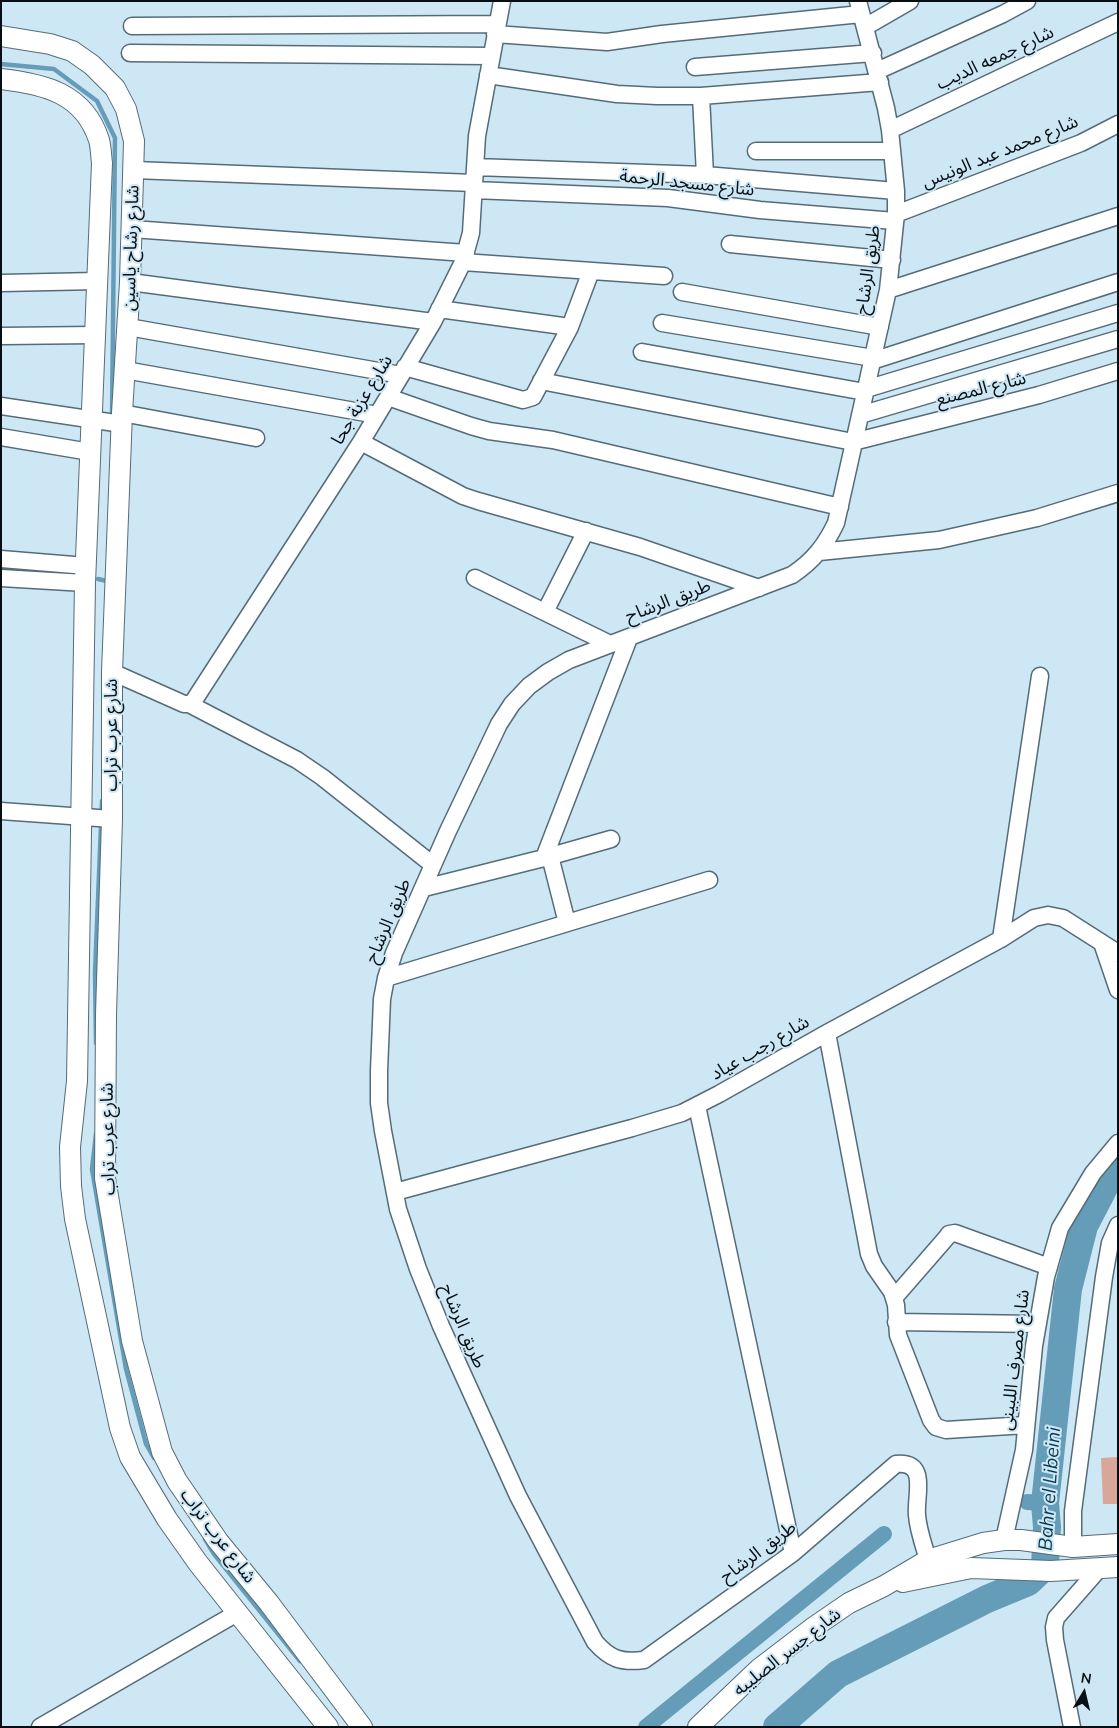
<!DOCTYPE html>
<html>
<head>
<meta charset="utf-8">
<style>
  body { margin:0 }
  #map { position:relative; width:1119px; height:1728px; overflow:hidden; background:#cee7f5; font-family:Mulish,sans-serif }
  canvas { display:block }
  .frame { position:absolute; inset:0; border:2px solid #070f14; pointer-events:none }
  .north { position:absolute; left:1059px; top:1668px; width:50px; height:50px; -webkit-text-stroke:4px #cee7f5; paint-order:stroke; rotate:9deg; font-size:14px; font-weight:700; line-height:20px; text-align:center; color:#070f14 }
  .north::after { content:''; display:block; margin:auto; width:18px; height:22px; background:#070f14; clip-path:polygon(50% 0,100% 100%,50% 72%,0 100%) }
</style>
</head>
<body>
<div id="map">
<canvas width="1119" height="1728"></canvas>
<div class="frame"></div>
<div class="north">N</div>
</div>
<script>
const context = document.querySelector('canvas').getContext('2d');
context.lineJoin = 'round';
function paint(path, color) {
  context.fillStyle = color;
  context.fill(path, 'evenodd');
}
function trace(path, color, width, dash) {
  context.strokeStyle = color;
  context.lineWidth = width;
  context.lineCap = dash ? 'butt' : 'round';
  context.setLineDash(dash || []);
  context.stroke(path);
}
function write(font, color, halo, rows, align = 'center') {
  context.font = font + ' Mulish,"Noto Sans Arabic",sans-serif';
  context.lineWidth = 4;
  context.setLineDash([]);
  context.textBaseline = 'middle';
  context.strokeStyle = halo;
  context.fillStyle = color;
  for (const [text, x, y, turn = 0] of rows) {
    context.save();
    context.translate(x, y);
    context.rotate((+turn || 0) * Math.PI / 180);
    context.textAlign = isNaN(turn) ? turn : align;
    if (halo) context.strokeText(text, 0, 0);
    context.fillText(text, 0, 0);
    context.restore();
  }
}
const green = new Path2D(`
  M1118 1457V1504H1103L1101 1458Z`);
const stream = new Path2D(`
  M1 64 54 69 97 101 115 138 112 416
  M98 579 107 581
  M96 1043 95 973 102 801
  M96 1134 92 1169 126 1369 146 1444 154 1458
  M205 1539 214 1554 300 1661`);
const canal = new Path2D(`
  M1027 1502 1045 1503
  M646 1727 884 1534`);
const river = new Path2D(`
  M777 1727 838 1674 987 1599 1028 1582 1045 1566 1047 1527 1045 1503 1068 1289 1084 1226 1110 1176 1118 1167`);
const minor = new Path2D(`
  M858 1 886 108 890 130 896 191V214L888 290 836 523C825 546 813 561 792 575L569 660 548 672 529 686 512 704 499 724 448 831 394 953 386 978 382 999 379 1071V1103L383 1131 398 1209 418 1269 441 1326 518 1496 595 1642C610 1659 621 1663 644 1660L793 1553 896 1464C929 1461 915 1495 917 1515 918 1530 924 1546 928 1560
  M132 26 497 24
  M865 27 910 1
  M495 34 607 42 662 34 861 14
  M130 53 491 56
  M695 67 873 53
  M877 71 1003 14 1027 1
  M488 75 617 94 657 96H701
  M890 130 1118 22
  M756 151H892
  M475 167 705 175 896 191
  M134 170 474 183
  M705 175 701 96 880 82
  M474 190 668 198 760 210 895 221
  M896 214 1081 143 1118 124
  M132 229 466 253
  M730 244 892 260
  M463 262 664 276
  M130 282 433 322
  M1 283 97 281
  M888 290 1118 216
  M682 292 880 327
  M439 309 570 327
  M662 323 873 358
  M128 327 401 375
  M1 336 95 335
  M642 352 865 392
  M872 361 1118 282
  M405 367 523 400 533 397 570 327 591 271
  M125 370 377 415
  M541 381 853 442 1039 395 1118 371
  M866 389 1118 313
  M388 397 471 426 489 431 553 440 840 507
  M1 406 122 424
  M122 413 256 438
  M860 415 1118 339
  M1 437 90 452
  M361 442 463 496 478 501 640 547 759 588
  M819 552 939 540 1037 518 1118 493
  M1 559 86 566
  M1 578 85 583
  M475 578 610 644
  M545 612 586 531
  M112 672 184 704H189L193 702 361 442 433 322 463 262 471 233 477 136 502 1
  M189 704 297 760 322 777 433 865
  M1 811 112 819
  M550 856 567 923
  M544 858 629 638
  M424 888 544 858 611 839
  M1001 939 1040 676
  M1102 943 1118 990
  M386 978 709 880
  M827 1033 869 1254 874 1266 892 1292 896 1305 898 1335 931 1420 936 1427 946 1430 1026 1425
  M697 1106 793 1553
  M395 1192 632 1128 682 1113 719 1094 827 1033 1001 939 1034 918 1048 915 1063 918 1118 953
  M894 1298 947 1237 949 1234 955 1233 1049 1267
  M896 1322 1038 1324
  M1004 1540 1024 1450 1034 1346 1046 1277 1060 1228 1093 1173 1118 1143
  M1073 1547V1511L1104 1277 1110 1243 1118 1225
  M40 1727 237 1613
  M1072 1727 1055 1640 1054 1627 1056 1618 1099 1569`);
const tertiary = new Path2D(`
  M1 36 50 44 72 51 92 65 115 88 126 109 134 141 130 282 122 413 112 672V819L106 1014 105 1178 132 1341 162 1452 177 1481 218 1541 269 1603 362 1727
  M1 79C44 84 84 93 99 140 101 147 101 156 102 163L85 583 77 1081 70 1147 71 1186 75 1219 120 1428 130 1457 167 1519 198 1563 328 1727
  M903 1582 971 1568 1051 1571 1118 1567
  M698 1727 759 1669 814 1627 849 1603 884 1586 928 1560 983 1543 1004 1540H1021L1073 1547 1118 1544`);
const streetNames = [
  ["شارع جمعه الديب",995,58,-25],
  ["شارع محمد عبد الونيس",1000,152,-22],
  ["شارع مسجد الرحمة",687,183,6],
  ["شارع رشاح ياسين",131,248,-88],
  ["طريق الرشاح",868,270,-82],
  ["شارع المصنع",981,389,-14],
  ["شارع عزبة جحا",362,400,-59],
  ["طريق الرشاح",668,601,-21],
  ["شارع عرب تراب",112,735,-90],
  ["طريق الرشاح",388,921,-67],
  ["شارع رجب عياد",760,1048,-30],
  ["شارع عرب تراب",108,1139,-91],
  ["طريق الرشاح",463,1326,67],
  ["شارع مصرف اللبينى",1015,1360,-83],
  ["شارع عرب تراب",218,1536,53],
  ["طريق الرشاح",758,1552,-37],
  ["شارع جسر الصليبه",787,1652,-38]
];
const waterNames = [
  ["Bahr el Libeini",1050,1489,-86]
];
paint(green, '#d9a79a');
trace(stream, '#659db9', 4.5);
trace(canal, '#659db9', 16);
trace(river, '#659db9', 28);
trace(minor, '#556c78', 19);
trace(tertiary, '#556c78', 22);
trace(minor, '#fff', 16);
trace(tertiary, '#fff', 20);
write('18px', '#070f14', '#cee7f5', streetNames);
write('italic 19px', '#06394d', '#cee7f5', waterNames);
</script>
</body>
</html>
